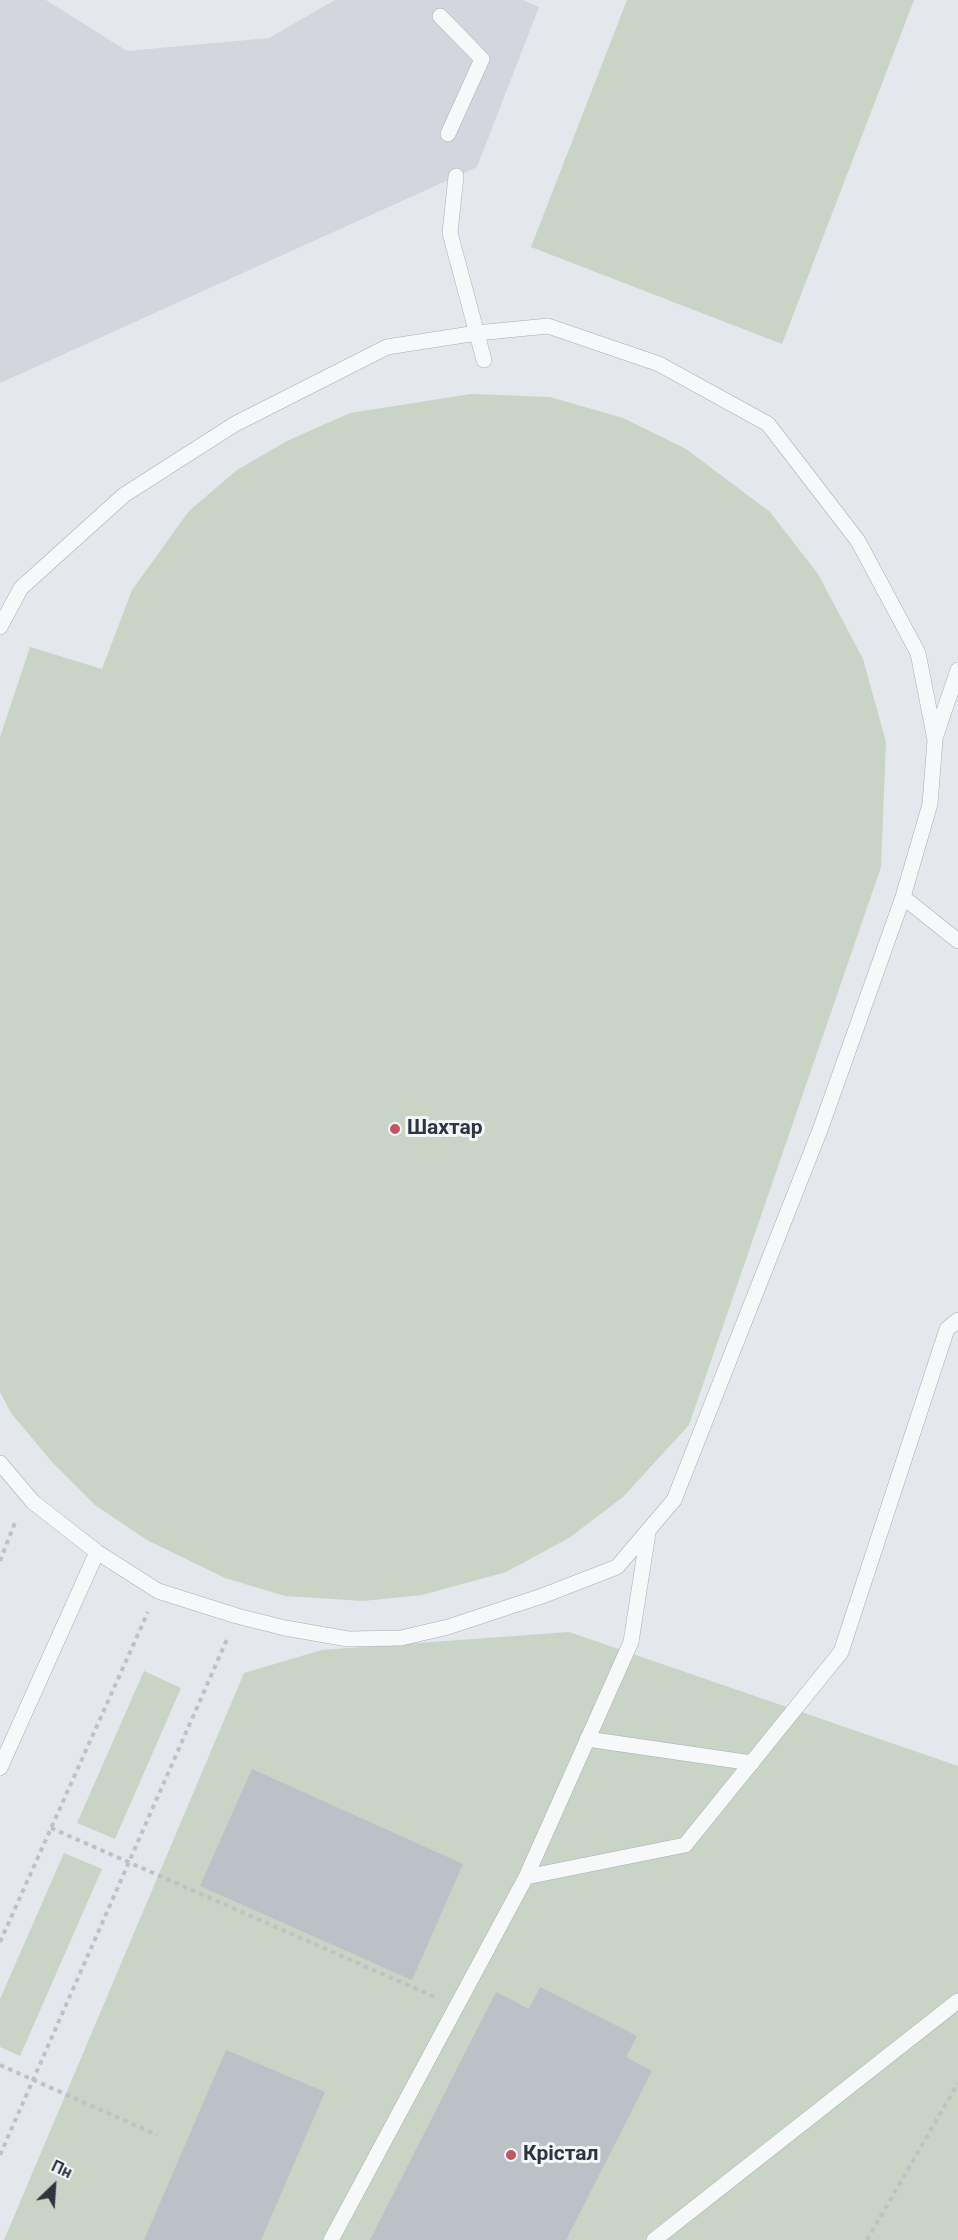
<!DOCTYPE html>
<html>
<head>
<meta charset="utf-8">
<style>
  body { margin:0 }
  #map { position:relative; width:958px; height:2240px; overflow:hidden; background:#e4e7eb; font-family:Roboto,sans-serif }
  canvas { display:block }
  .north { position:absolute; left:24px; top:2156px; width:60px; height:60px; -webkit-text-stroke:4px #f4f6f8; paint-order:stroke; rotate:25deg; font-size:16px; font-weight:700; line-height:24px; text-align:center; color:#2d3442 }
  .north::after { content:''; display:block; margin:auto; width:21px; height:27px; background:#2d3442; clip-path:polygon(50% 0,100% 100%,50% 72%,0 100%) }
</style>
</head>
<body>
<div id="map">
<canvas width="958" height="2240"></canvas>
<div class="north">Пн</div>
</div>
<script>
const context = document.querySelector('canvas').getContext('2d');
context.lineJoin = 'round';
function paint(path, color) {
  context.fillStyle = color;
  context.fill(path, 'evenodd');
}
function trace(path, color, width, dash) {
  context.strokeStyle = color;
  context.lineWidth = width;
  context.lineCap = dash ? 'butt' : 'round';
  context.setLineDash(dash || []);
  context.stroke(path);
}
function write(font, color, halo, rows, align = 'center') {
  context.font = font + ' Roboto,sans-serif';
  context.lineWidth = 6;
  context.setLineDash([]);
  context.textBaseline = 'middle';
  context.strokeStyle = halo;
  context.fillStyle = color;
  for (const [text, x, y, turn = 0] of rows) {
    context.save();
    context.translate(x, y);
    context.rotate((+turn || 0) * Math.PI / 180);
    context.textAlign = isNaN(turn) ? turn : align;
    if (halo) context.strokeText(text, 0, 0);
    context.fillText(text, 0, 0);
    context.restore();
  }
}
const built = new Path2D(`
  M0 0H46L127 51 269 38 335 0H523L539 7 477 167 0 383Z`);
const green = new Path2D(`
  M627 0H914L782 344 531 247Z
  M471 394 550 397 623 418 686 449 770 512 818 574 863 659 886 742 881 867 689 1425 623 1497 569 1538 506 1572 422 1595 363 1601 285 1596 225 1578 147 1540 95 1505 52 1462 11 1413 0 1392V737L30 647 102 669 132 590 189 511 237 470 287 441 350 413Z
  M569 1632 958 1766V2240H4L244 1673 322 1650Z
  M144 1671 181 1688 115 1839 77 1823Z
  M64 1853 102 1869 20 2056 0 2047V1999Z`);
const building = new Path2D(`
  M252 1769 463 1864 412 1980 200 1886Z
  M540 1987 637 2036 626 2057 652 2071 566 2240H370L496 1992 529 2009Z
  M226 2050 325 2092 261 2240H144Z`);
const path = new Path2D(`
  M0 1561 16 1520
  M51 1828 435 1997
  M0 1942 148 1612
  M0 2065 157 2135
  M0 2155 228 1637
  M867 2240 958 2083`);
const lane = new Path2D(`
  M440 16 482 59 448 134
  M456 176 450 233 484 360
  M0 627 21 588 124 495 235 424 387 347 477 333 548 326 659 364 768 424 858 541 918 653 935 740 930 804 903 897 820 1130 674 1500 617 1567 542 1596 448 1627 401 1638 348 1639 285 1628 237 1616 158 1591 97 1552 33 1502 0 1463
  M935 738 958 670
  M903 897 958 941
  M587 1739 752 1763
  M0 1768 97 1552
  M526 1877 685 1845 841 1652 947 1329 958 1320
  M331 2240 526 1877 631 1642 648 1533
  M654 2240 958 2001`);
const markers = [
  [395,1129,6,"#c35660"],
  [511,2155,6,"#c35660"]
];
const poiNames = [
  ["Шахтар",407,1129],
  ["Крістал",523,2155]
];
paint(built, '#d3d6dd');
paint(green, '#c9d4c6');
paint(building, '#bcc0c7');
trace(lane, '#a9aeb5', 16);
trace(path, '#bec1c6', 4, [4.5, 4.5]);
trace(lane, '#f7f8f9', 15);
for (const [x, y, r, color] of markers) {
  const dot = new Path2D();
  dot.arc(x, y, r, 0, 2 * Math.PI);
  context.fillStyle = color;
  context.fill(dot);
  trace(dot, '#f4f6f8', 2);
}
write('bold 21px', '#2d3442', '#f4f6f8', poiNames, 'left');
</script>
</body>
</html>
